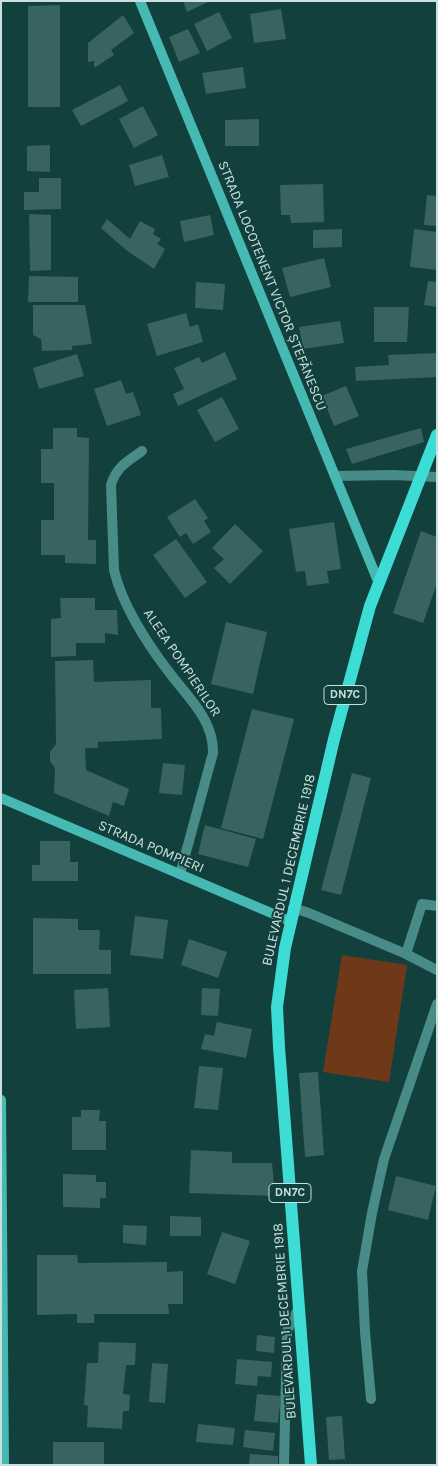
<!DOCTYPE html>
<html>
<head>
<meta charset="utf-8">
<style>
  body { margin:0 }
  #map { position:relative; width:438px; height:1466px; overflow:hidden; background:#12403d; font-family:Karla,sans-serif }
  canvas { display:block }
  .frame { position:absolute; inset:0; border:2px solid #c9e0de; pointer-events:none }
</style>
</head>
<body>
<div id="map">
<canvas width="438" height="1466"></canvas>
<div class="frame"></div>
</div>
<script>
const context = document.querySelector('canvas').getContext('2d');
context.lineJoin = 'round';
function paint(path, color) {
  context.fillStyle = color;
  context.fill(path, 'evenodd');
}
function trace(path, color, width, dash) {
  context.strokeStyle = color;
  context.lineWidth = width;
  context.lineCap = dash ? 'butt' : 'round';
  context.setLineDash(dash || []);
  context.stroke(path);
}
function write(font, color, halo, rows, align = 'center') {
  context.font = font + ' Karla,sans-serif';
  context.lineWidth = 4;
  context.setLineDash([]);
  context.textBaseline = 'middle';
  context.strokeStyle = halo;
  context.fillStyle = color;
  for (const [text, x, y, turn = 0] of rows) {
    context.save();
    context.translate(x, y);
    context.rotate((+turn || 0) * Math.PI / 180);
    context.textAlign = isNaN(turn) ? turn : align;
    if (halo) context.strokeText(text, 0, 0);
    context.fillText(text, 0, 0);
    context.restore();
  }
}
const green = new Path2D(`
  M342 955 407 965 389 1082 323 1072Z`);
const building = new Path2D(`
  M183 1H210L187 12Z
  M60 5V107H28V6Z
  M281 9 286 39 254 43 250 14Z
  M219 12 232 38 207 51 194 24Z
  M123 15 134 33 111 50 114 55 94 68V61L88 62V43Z
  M188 29 200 53 179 62 169 37Z
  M243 67 246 88 206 94 202 73Z
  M120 85 128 101 81 126 72 110Z
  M143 106 158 135 134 148 119 119Z
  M259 119V146H225V120Z
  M50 145V172L27 171V146Z
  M162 155 169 177 135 186 129 165Z
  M39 178H61V209L24 210V192H39Z
  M323 184 324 222 291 223 290 215H281L280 185Z
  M427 195 437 196V226L424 225Z
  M29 214 51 215V270L30 271Z
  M210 215 214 235 184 242 180 221Z
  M107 219 130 239 140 221 155 229 153 234 161 239 157 244 165 249 154 269 126 250 101 228Z
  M342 229V247L313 248V230Z
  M414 229 437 232V270L410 267Z
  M324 258 331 287 290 297 282 268Z
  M29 276 78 277V302H28Z
  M428 281 437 282V307L424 305Z
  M196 282 225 284 223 310 195 308Z
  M33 305H85L92 344 72 346V350L42 351 41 339 33 335Z
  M374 307H409L407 342H374Z
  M186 313 190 327 198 324 203 342 157 356 147 324Z
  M340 321 344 343 303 349 299 327Z
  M225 352 237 379 178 406 173 394 184 389 174 368 199 357 202 363Z
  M437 353V377L356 381 355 367 389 365 388 355Z
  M77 354 84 376 39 389 33 368Z
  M121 380 126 394 133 392 141 415 107 426 94 389Z
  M346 386 359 416 334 426 322 396Z
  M222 397 239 429 215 442 197 410Z
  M53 428H77V437L89 438 88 540H96V564L65 563V555H41V520H54V483H41V449H53Z
  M421 428 424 442 352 464 346 449Z
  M195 499 208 518 204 521 211 532 193 544 186 533 180 537 167 517Z
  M334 522 341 569 327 571 329 583 307 586 305 571 296 572 289 529Z
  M235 524 263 551 230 584 214 568 224 559 212 548Z
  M421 531 437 537V583L423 623 393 613Z
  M176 539 207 582 185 598 153 555Z
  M60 598H95V610H117L118 635 105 633V643H76V656L51 657V619L61 618Z
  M226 622 267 632 253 694 211 684Z
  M93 660 94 682 151 680V708H161L162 739 98 742V748H85L86 770 129 789 124 806 113 802 109 816 54 793 55 768 50 761V752L56 744 55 661Z
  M252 709 294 719 263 839 221 828Z
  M163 763 185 765 182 795 159 793Z
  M352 773 371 778 341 895 321 890Z
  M205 825 256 839 248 867 198 854Z
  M40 841H70V862H78V881H32V865H40Z
  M135 916 168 920 163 959 130 955Z
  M33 918 78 919V930H100L99 950H111V974H33Z
  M189 939 227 952 218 978 181 965Z
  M108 988 110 1027 76 1029 74 990Z
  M202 988 220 989 218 1016 201 1015Z
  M217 1022 252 1029 246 1058 201 1049 205 1034 214 1036Z
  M199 1066 223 1068 218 1110 194 1108Z
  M318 1072 324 1155 305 1157 299 1073Z
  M81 1110H100L99 1121H106V1150H72V1117H81Z
  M191 1150 232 1152V1163H272L275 1196 189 1193Z
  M63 1174 96 1175V1182H106V1198H100V1208L63 1207Z
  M396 1176 436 1186 428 1220 388 1210Z
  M170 1216 201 1217V1236H170Z
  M123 1225 147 1226 146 1245 123 1243Z
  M222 1232 250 1241 235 1284 207 1274Z
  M37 1255H77L78 1263 167 1262V1272L183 1271V1304H168L169 1314H94V1323H77V1314L37 1315Z
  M257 1335 275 1337 274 1353 256 1351Z
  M99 1342 136 1343 135 1365H126L123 1394 130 1395 129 1411H123L122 1429 87 1427 88 1406 84 1405 87 1363H98Z
  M237 1359 272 1362 271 1377 258 1376 257 1386 235 1384Z
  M152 1363 168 1364 165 1403 149 1402Z
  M257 1394 281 1396 278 1423 254 1421Z
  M342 1416 345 1459 329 1460 326 1417Z
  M198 1424 235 1428 233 1445 196 1442Z
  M245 1430 275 1433 273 1451 243 1447Z
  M53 1442H104V1465H53Z
  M250 1454 278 1456V1465H249Z`);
const lane = new Path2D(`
  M293 908 309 913 406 954 422 904 437 906
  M406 954 437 970
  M371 1399 365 1332 362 1271 372 1213 384 1159 437 1004`);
const street = new Path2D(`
  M142 451C128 461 116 467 111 485L114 570C121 602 146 642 166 668 185 695 214 718 213 753L180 874
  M335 476 393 475 437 477
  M284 1465 287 1331 299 1307`);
const secondary = new Path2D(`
  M140 1 378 581
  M1 798 290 921
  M1 1100 4 1465`);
const primary = new Path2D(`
  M311 1465 279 1047 277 1007 285 948 334 739 370 606 437 435`);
const shields = [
  [345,695,42],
  [290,1193,42]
];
const shieldNames = [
  ["DN7C",345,695],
  ["DN7C",290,1193]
];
const streetNames = [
  ["STRADA LOCOTENENT VICTOR ȘTEFĂNESCU",272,286,68],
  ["ALEEA POMPIERILOR",182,663,56],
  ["STRADA POMPIERI",151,847,23],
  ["BULEVARDUL 1 DECEMBRIE 1918",289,870,-77],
  ["BULEVARDUL 1 DECEMBRIE 1918",285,1321,-94]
];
paint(green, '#6f3919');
paint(building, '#386361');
trace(lane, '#498b87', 10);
trace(street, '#498b87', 10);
trace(secondary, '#47b9b3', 10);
trace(primary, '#3dddd6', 12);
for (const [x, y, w] of shields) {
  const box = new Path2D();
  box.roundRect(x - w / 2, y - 9.5, w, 19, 4);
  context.fillStyle = '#12403d';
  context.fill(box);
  trace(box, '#c9e0de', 1);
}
write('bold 12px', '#c9e0de', null, shieldNames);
write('14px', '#c9e0de', '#12403d', streetNames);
</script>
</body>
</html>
